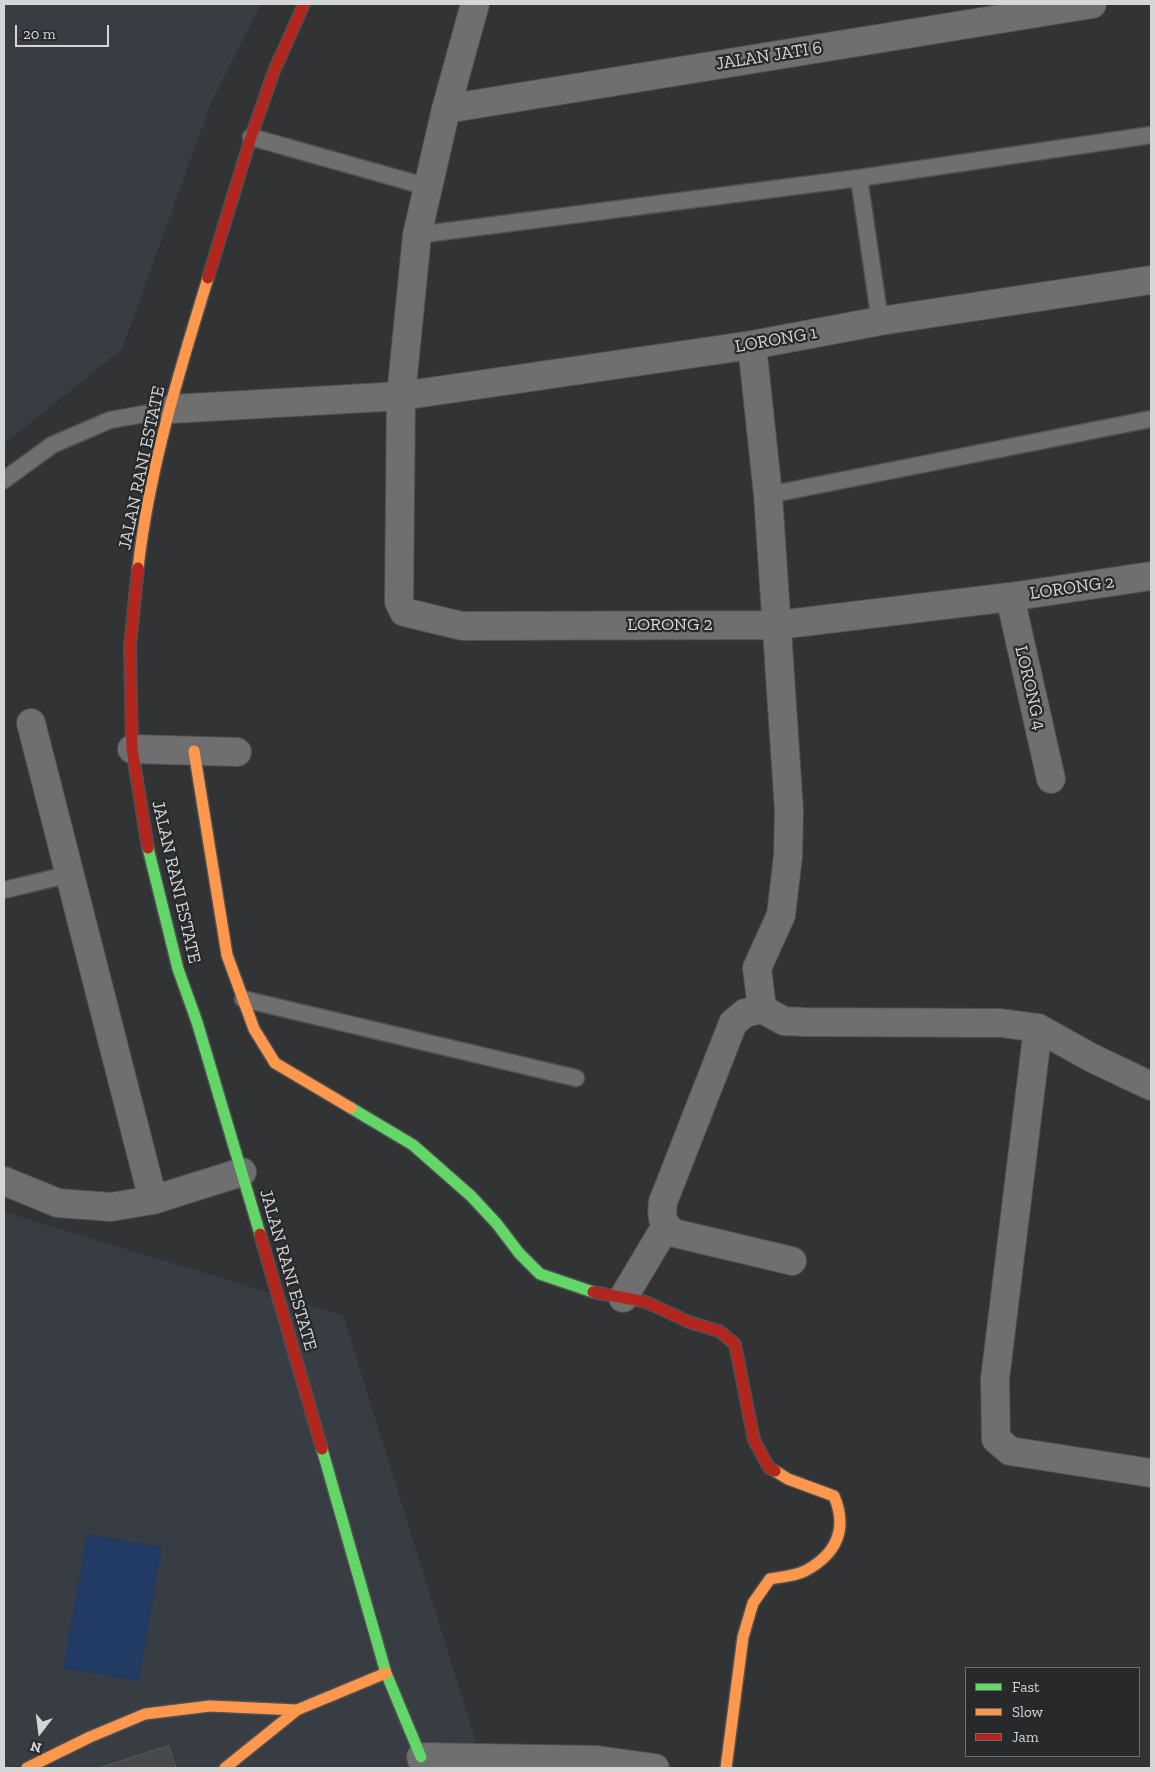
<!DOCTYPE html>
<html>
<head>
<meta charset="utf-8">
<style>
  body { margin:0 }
  #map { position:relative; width:1155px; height:1772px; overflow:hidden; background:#323334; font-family:"Zilla Slab",serif }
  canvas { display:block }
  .frame { position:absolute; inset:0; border:5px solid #d4d5d7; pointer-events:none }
  .legend { position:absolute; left:965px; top:1667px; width:175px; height:90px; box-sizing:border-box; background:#27292b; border:1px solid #6c6e70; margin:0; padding:6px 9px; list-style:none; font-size:15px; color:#d4d5d7 }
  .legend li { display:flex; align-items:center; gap:10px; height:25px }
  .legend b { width:25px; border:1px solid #6c6e70 }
  .north { position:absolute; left:15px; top:1707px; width:50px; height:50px; -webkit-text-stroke:4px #27292b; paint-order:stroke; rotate:195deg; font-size:14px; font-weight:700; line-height:20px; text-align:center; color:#d4d5d7 }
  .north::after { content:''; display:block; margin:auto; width:18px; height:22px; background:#d4d5d7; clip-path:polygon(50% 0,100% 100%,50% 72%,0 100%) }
  .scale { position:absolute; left:15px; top:25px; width:94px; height:22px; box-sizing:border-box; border:2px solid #d4d5d7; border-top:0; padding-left:6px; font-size:15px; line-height:18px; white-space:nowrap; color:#d4d5d7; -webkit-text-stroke:4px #27292b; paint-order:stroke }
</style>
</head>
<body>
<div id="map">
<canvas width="1155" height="1772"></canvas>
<div class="frame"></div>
<ul class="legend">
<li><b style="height:6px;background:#63d668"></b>Fast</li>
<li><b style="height:6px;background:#ff974d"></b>Slow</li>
<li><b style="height:6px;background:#b3261e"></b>Jam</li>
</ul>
<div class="north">N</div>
<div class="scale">20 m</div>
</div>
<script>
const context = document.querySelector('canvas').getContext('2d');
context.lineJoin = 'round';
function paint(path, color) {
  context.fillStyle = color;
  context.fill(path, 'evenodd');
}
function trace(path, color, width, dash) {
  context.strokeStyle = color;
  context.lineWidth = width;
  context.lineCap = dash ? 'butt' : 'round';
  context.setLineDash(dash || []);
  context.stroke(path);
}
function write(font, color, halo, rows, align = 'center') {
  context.font = font + ' "Zilla Slab",serif';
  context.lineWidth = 4.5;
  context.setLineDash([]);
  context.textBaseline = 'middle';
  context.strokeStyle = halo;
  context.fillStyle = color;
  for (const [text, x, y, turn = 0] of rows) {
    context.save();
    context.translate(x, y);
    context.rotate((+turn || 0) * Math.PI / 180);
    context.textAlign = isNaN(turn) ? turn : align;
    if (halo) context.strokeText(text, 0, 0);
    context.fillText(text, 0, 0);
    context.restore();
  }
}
const built = new Path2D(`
  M4 4H261L211 103 122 349 4 444Z
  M4 1212 343 1315 484 1768H4Z`);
const green = new Path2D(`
  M87 1534 162 1547 139 1681 63 1668Z`);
const building = new Path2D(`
  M169 1746 176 1768H98Z`);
const lane = new Path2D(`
  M251 137 428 187
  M859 178 880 321
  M417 235 859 178 1151 135
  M4 480 52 445 110 420 172 409
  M768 495 1151 419
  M4 890 71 874
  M243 999 576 1078`);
const street = new Path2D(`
  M475 4 446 109 417 235 401 396 399 602 404 612 462 626 778 625 1010 597 1151 576
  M446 109 1092 4
  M752 345 768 495 789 811 788 856 781 915 757 968 762 1009 784 1021 804 1022 1001 1023 1038 1028 1092 1058 1151 1086
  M172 409 401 396 752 345 880 321 1151 280
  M1010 597 1051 779
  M31 723 153 1200
  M132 749 237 752
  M762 1009 745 1013 733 1023 663 1202C661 1217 662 1224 674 1233L792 1261
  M1038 1028 995 1379 996 1439 1010 1451 1151 1473
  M4 1181 58 1203 111 1207 153 1200 242 1172
  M623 1298 666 1226
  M425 1768 421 1757 597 1760 655 1768`);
const fast = new Path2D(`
  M148 848 178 969 197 1022 260 1234
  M351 1108 413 1145 471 1196 497 1224 519 1253 540 1274 593 1292
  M322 1449 386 1673 421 1757`);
const slow = new Path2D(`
  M138 568C149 470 179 372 208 278
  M194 751 227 955 254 1029 275 1063 351 1108
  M27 1768 90 1737 145 1714 210 1706 297 1710
  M225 1768 297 1710 386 1673
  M726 1768 743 1637 753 1603 770 1579C781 1577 795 1576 805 1571 837 1554 848 1529 834 1496L788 1479 775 1471`);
const jam = new Path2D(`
  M208 278 251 137 274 71 304 4
  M138 568 130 646 132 749 148 848
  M260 1234 322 1449
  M593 1292 646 1302 689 1322 719 1331 735 1344 754 1440 769 1468 775 1471`);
const streetNames = [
  ["JALAN JATI 6",769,56,-9],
  ["LORONG 1",776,340,-10],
  ["JALAN RANI ESTATE",142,468,-78],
  ["LORONG 2",1072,588,-8],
  ["LORONG 2",670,625],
  ["LORONG 4",1030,688,77],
  ["JALAN RANI ESTATE",176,882,77],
  ["JALAN RANI ESTATE",288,1270,74]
];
paint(built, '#383c43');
paint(green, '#223b64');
paint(building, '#474849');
trace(building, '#575859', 1);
trace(lane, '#4f5051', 19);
trace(street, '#4f5051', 30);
trace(fast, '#4f5051', 14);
trace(slow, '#4f5051', 14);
trace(jam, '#4f5051', 14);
trace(lane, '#6f6f70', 16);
trace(street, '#6f6f70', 28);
trace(fast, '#63d668', 11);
trace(slow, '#ff974d', 11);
trace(jam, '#b3261e', 11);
write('18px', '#d4d5d7', '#27292b', streetNames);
</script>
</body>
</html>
